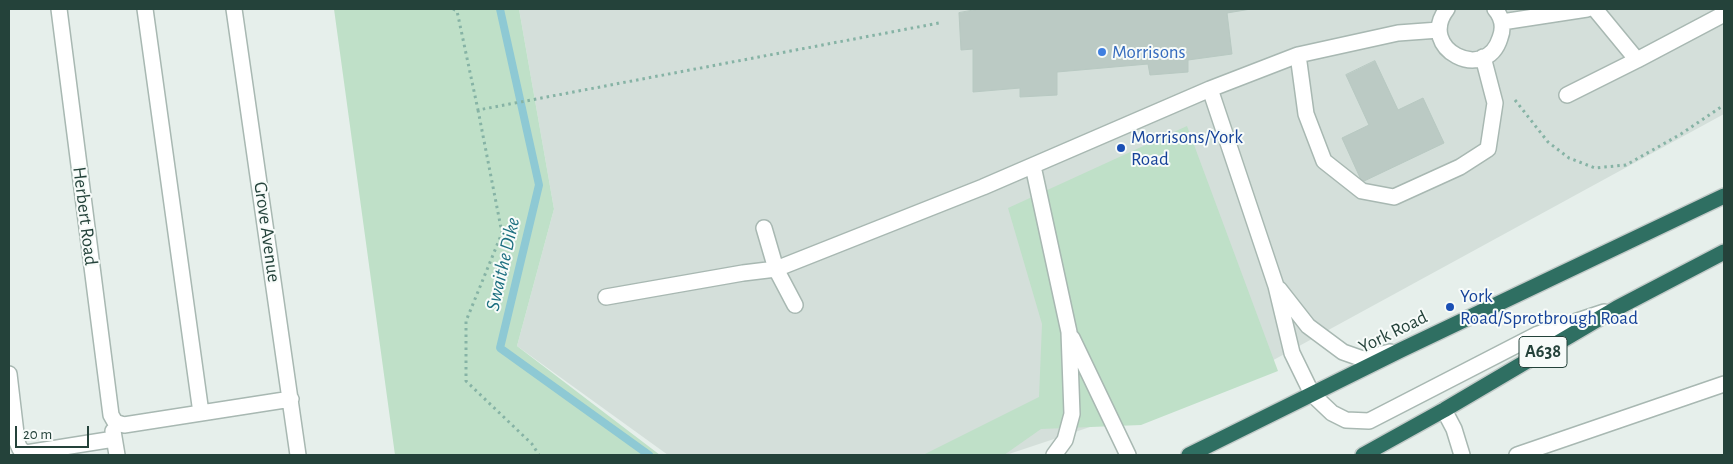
<!DOCTYPE html>
<html>
<head>
<meta charset="utf-8">
<style>
  body { margin:0 }
  #map { position:relative; width:1733px; height:464px; overflow:hidden; background:#e6efeb; font-family:"Alegreya Sans",sans-serif }
  canvas { display:block }
  .frame { position:absolute; inset:0; border:10px solid #24423a; pointer-events:none }
  .scale { position:absolute; left:15px; top:426px; width:74px; height:22px; box-sizing:border-box; border:2px solid #24423a; border-top:0; padding-left:6px; font-size:15px; line-height:18px; white-space:nowrap; color:#24423a; -webkit-text-stroke:4px #f7fbf9; paint-order:stroke }
</style>
</head>
<body>
<div id="map">
<canvas width="1733" height="464"></canvas>
<div class="frame"></div>
<div class="scale">20 m</div>
</div>
<script>
const context = document.querySelector('canvas').getContext('2d');
context.lineJoin = 'round';
function paint(path, color) {
  context.fillStyle = color;
  context.fill(path, 'evenodd');
}
function trace(path, color, width, dash) {
  context.strokeStyle = color;
  context.lineWidth = width;
  context.lineCap = dash ? 'butt' : 'round';
  context.setLineDash(dash || []);
  context.stroke(path);
}
function write(font, color, halo, rows, align = 'center') {
  context.font = font + ' "Alegreya Sans",sans-serif';
  context.lineWidth = 4;
  context.setLineDash([]);
  context.textBaseline = 'middle';
  context.strokeStyle = halo;
  context.fillStyle = color;
  for (const [text, x, y, turn = 0] of rows) {
    context.save();
    context.translate(x, y);
    context.rotate((+turn || 0) * Math.PI / 180);
    context.textAlign = isNaN(turn) ? turn : align;
    if (halo) context.strokeText(text, 0, 0);
    context.fillText(text, 0, 0);
    context.restore();
  }
}
const built = new Path2D(`
  M519 9H1724V114L1246 375 1006 455H668L517 346 554 209Z`);
const green = new Path2D(`
  M334 9H519L554 209 517 346 660 455H395Z
  M1187 126 1278 371 1141 425 1041 429 1004 455H923L1039 397 1042 324 1008 208Z`);
const stream = new Path2D(`
  M500 9 539 185 500 348 649 455`);
const building = new Path2D(`
  M979 9H1251L1227 13 1232 54 1188 60V72L1150 75 1148 64 1057 72V95L1020 97V88L973 92V49L961 50 959 13Z
  M1375 61 1398 110 1423 98 1444 143 1362 182 1342 138 1369 125 1346 75Z`);
const path = new Path2D(`
  M453 9 457 11 478 110 939 23
  M1515 100 1548 142 1569 158 1595 168 1626 165 1681 134 1724 105
  M478 110 502 233 466 321V381L532 444 539 455`);
const minor = new Path2D(`
  M59 9 111 415 115 422
  M145 9 201 413
  M234 9 298 455
  M1447 9C1416 49 1486 84 1500 38 1504 28 1502 17 1495 9
  M1595 9 1637 60
  M1502 22 1587 9
  M1298 55 1306 114 1324 161 1362 191 1394 197 1460 167 1488 149 1495 103 1483 57
  M1210 89 1276 286 1292 353 1312 394 1332 413 1346 420 1369 421 1538 334 1604 312
  M1567 95 1637 60 1724 14
  M1033 166 1069 332 1072 414 1065 440 1054 455
  M764 228 776 269 795 305
  M1279 289 1308 326 1343 352 1363 359 1390 352
  M606 297 743 273 776 269 983 187 1210 89 1298 55 1398 33 1439 30
  M1072 338 1128 455
  M9 374 17 442 20 449 26 453 114 439
  M1444 410 1454 429 1462 455
  M115 422 124 425 291 399
  M113 431 117 455
  M1517 455 1724 384`);
const highway = new Path2D(`
  M1189 455 1401 350 1724 196
  M1363 455 1444 410 1617 308 1724 252`);
const markers = [
  [1102,52,5,"#3f7fe0"],
  [1121,148,5,"#1a4fb4"],
  [1450,307,5,"#1a4fb4"]
];
const shields = [
  [1543,352,48]
];
const shieldNames = [
  ["A638",1543,352]
];
const shopNames = [
  ["Morrisons",1112,52]
];
const transitNames = [
  ["Morrisons/York",1131,137],
  ["Road",1131,159],
  ["York",1460,296],
  ["Road/Sprotbrough Road",1460,318]
];
const streetNames = [
  ["Herbert Road",85,216,83],
  ["Grove Avenue",267,232,82],
  ["York Road",1393,332,-26]
];
const waterNames = [
  ["Swaithe Dike",503,264,-77]
];
paint(built, '#d4dfda');
paint(green, '#bfe0c8');
trace(stream, '#8ec9d4', 8);
paint(building, '#bbcac4');
trace(building, '#b8c9c2', 1);
trace(minor, '#a8b8b2', 18);
trace(highway, '#c2cac8', 18);
trace(path, '#86b3a5', 3, [2.5, 4]);
trace(minor, '#fff', 15);
trace(highway, '#2f6f62', 15);
for (const [x, y, r, color] of markers) {
  const dot = new Path2D();
  dot.arc(x, y, r, 0, 2 * Math.PI);
  context.fillStyle = color;
  context.fill(dot);
  trace(dot, '#f7fbf9', 2);
}
for (const [x, y, w] of shields) {
  const box = new Path2D();
  box.roundRect(x - w / 2, y - 15.5, w, 31, 4);
  context.fillStyle = '#f7fbf9';
  context.fill(box);
  trace(box, '#24423a', 1);
}
write('bold 18px', '#24423a', null, shieldNames);
write('19px', '#366cbe', '#f7fbf9', shopNames, 'left');
write('19px', '#164399', '#f7fbf9', transitNames, 'left');
write('19px', '#24423a', '#f7fbf9', streetNames);
write('italic 20px', '#1c6f80', '#f7fbf9', waterNames);
</script>
</body>
</html>
